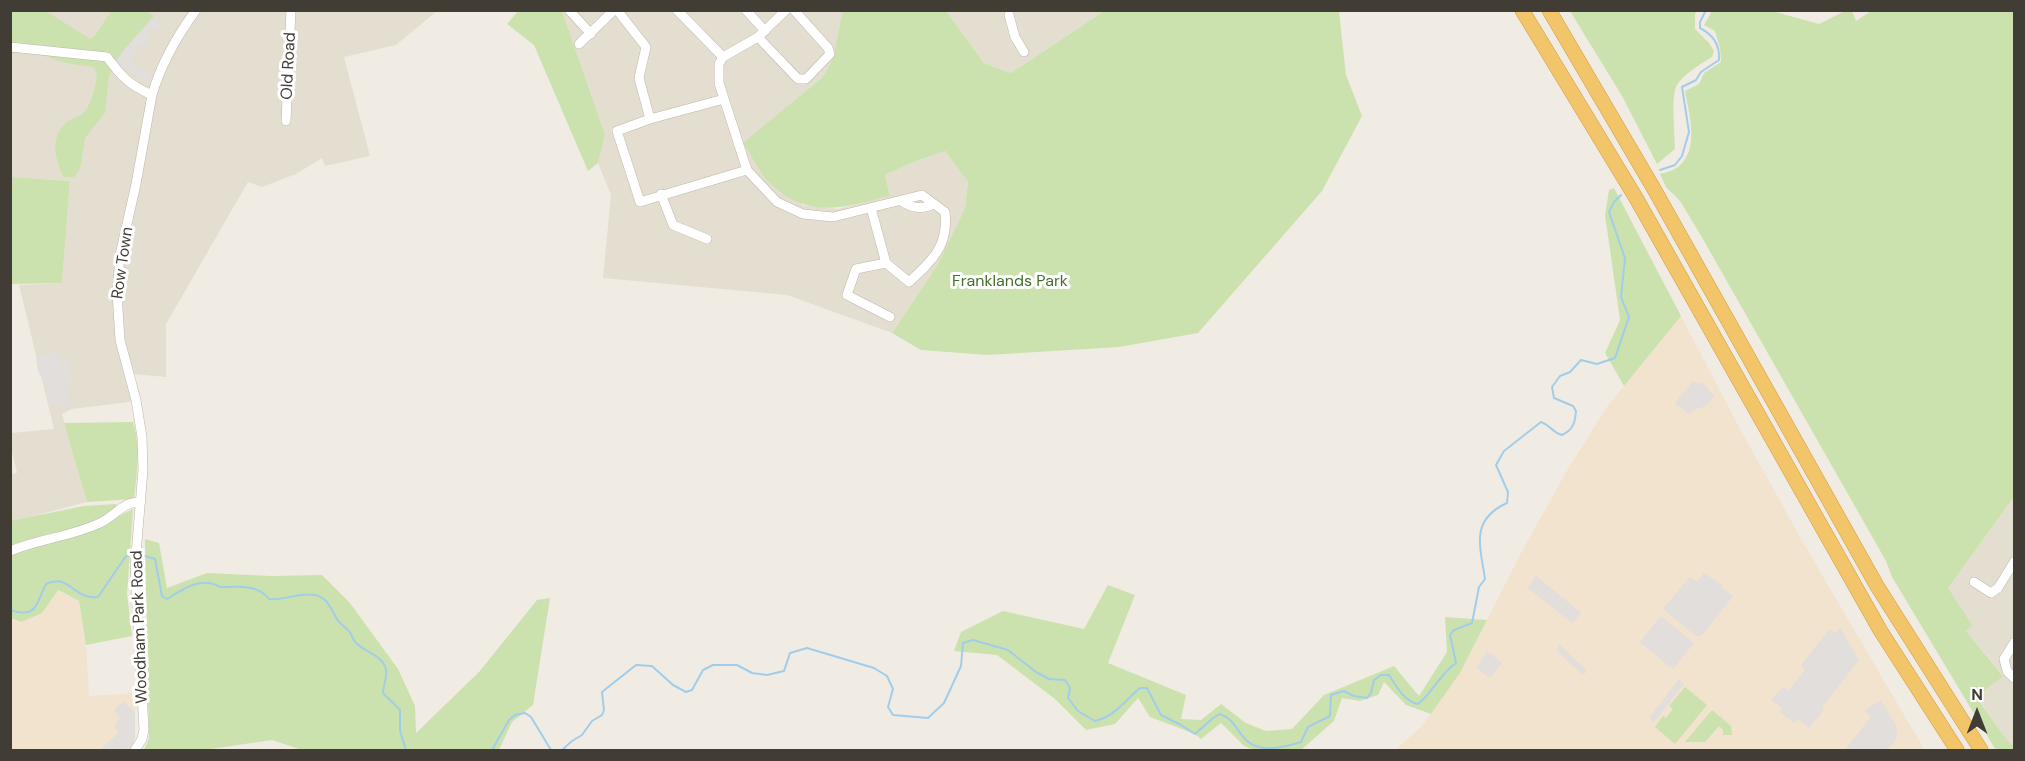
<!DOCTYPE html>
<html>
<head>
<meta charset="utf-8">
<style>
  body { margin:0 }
  #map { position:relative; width:2025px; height:761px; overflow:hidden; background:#f0ece3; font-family:"DM Sans",sans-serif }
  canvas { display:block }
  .frame { position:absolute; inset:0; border:12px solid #413c34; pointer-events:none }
  .north { position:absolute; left:1947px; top:683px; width:60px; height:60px; -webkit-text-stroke:4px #fff; paint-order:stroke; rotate:0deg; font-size:16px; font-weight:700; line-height:24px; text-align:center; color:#413c34 }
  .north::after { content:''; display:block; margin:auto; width:21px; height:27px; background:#413c34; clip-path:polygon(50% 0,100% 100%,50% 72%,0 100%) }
</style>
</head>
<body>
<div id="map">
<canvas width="2025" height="761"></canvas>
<div class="frame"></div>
<div class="north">N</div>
</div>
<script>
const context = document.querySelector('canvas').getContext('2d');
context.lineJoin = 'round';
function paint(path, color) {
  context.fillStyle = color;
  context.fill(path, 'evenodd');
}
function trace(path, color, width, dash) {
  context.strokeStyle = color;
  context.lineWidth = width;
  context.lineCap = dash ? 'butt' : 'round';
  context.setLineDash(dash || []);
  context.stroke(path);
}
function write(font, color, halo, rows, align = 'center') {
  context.font = font + ' "DM Sans",sans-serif';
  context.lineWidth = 6;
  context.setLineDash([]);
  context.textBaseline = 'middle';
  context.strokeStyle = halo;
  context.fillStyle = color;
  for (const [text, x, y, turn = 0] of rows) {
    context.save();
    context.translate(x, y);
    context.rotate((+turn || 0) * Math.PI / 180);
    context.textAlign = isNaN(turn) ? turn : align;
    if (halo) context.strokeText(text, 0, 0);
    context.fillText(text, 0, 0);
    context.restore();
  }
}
const residential = new Path2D(`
  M11 11H437L396 45 344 57 370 156 325 166 322 158 296 174 262 187 248 182 166 324V377L132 374 139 393 129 402 72 409 62 414 87 502 11 522V474L17 473 11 447V433L54 429 19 285 62 283 70 181 11 177Z
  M562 11H843L833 58 823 77 792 103 802 205 838 209 890 196 885 175 916 161 945 151 968 182 965 208 938 264 892 333 787 295 603 278 611 195 598 163 605 134Z
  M946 11H1104L1011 73 984 63Z
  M2014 497V746L2008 741 1976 696 2003 675 1966 631 1948 588Z`);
const commercial = new Path2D(`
  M1681 316 1740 429 1804 544 1924 749 1395 750 1422 726 1460 673 1521 553 1565 474 1606 408Z
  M57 590 79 601 86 645 89 696 139 693 135 712V737L128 750H11L10 618 21 622Z`);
const green = new Path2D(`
  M843 10 946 11 984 63 1011 73 1104 11H1339L1346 75 1362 116 1322 191 1198 333 1119 347 988 355 921 350 892 333 938 264 965 208 968 182 945 151 916 161 885 175 890 196C845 207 810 220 772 185 760 174 752 156 743 143L823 77 833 58Z
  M10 11H46L90 39 95 36 111 11H147L154 16 122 52 109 75 105 113 85 138 80 169 74 177H64C55 160 49 137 67 122 73 117 81 117 86 110 92 101 96 85 97 74L93 67C83 65 73 65 63 62 40 55 37 51 11 54Z
  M518 11H562L605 134 598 163 588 171 534 45 507 24Z
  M1570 11H1697L1695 14V29L1709 43 1714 51 1712 57C1702 63 1680 77 1676 87 1671 98 1675 136 1675 149L1657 164 1622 96Z
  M1712 11H1772L1819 24 1845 11H1852L1856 21 1871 11H2014V497L1948 588 1972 625 1966 631 2003 676 1976 697 2008 741 2014 746V750H1997L1994 747 1892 577 1886 561 1700 234 1680 201 1666 187 1660 174C1666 172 1673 171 1678 167 1700 150 1689 114 1685 91L1699 84 1704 73 1721 62 1720 48 1715 31 1704 25Z
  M11 177 70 181 62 283 11 284Z
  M1614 188 1681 316 1624 386 1605 353 1620 320 1605 215 1609 190Z
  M133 422C141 446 137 475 134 499L87 502 64 423Z
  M116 504 117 517 133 509 127 594 132 636 86 645 79 601 58 590 42 613 21 622 11 618 10 521 84 506Z
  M145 539 159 543 167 588 207 573 272 576 322 575 350 603 398 669 415 706 416 733 479 672 537 600 550 598 533 705 512 722 499 750H302L272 740 204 750H144L149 738Z
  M1108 585 1135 595 1108 663 1186 695 1181 719 1201 720 1221 704 1246 723 1266 731 1292 729 1324 695 1394 666 1419 696 1447 652 1445 617 1487 620 1460 673 1431 714 1406 705 1384 682 1378 695 1360 701 1342 698 1334 721 1301 750H1255L1244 746 1221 723 1201 739 1195 734 1150 717 1138 698 1115 724 1086 730 1055 699 997 655 954 651 961 632 1003 611 1084 629Z
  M1685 687 1707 705 1675 744 1655 727 1663 716 1666 718 1673 709 1669 706Z
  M1712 710 1731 726 1732 735H1723V730L1719 726 1705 742H1685Z`);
const parking = new Path2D(`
  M154 16 163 22 158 31 153 28 147 36 150 39 145 46 139 43 132 56 131 65 152 74 147 83 115 63 122 52Z
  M59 352 60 361 68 359 72 386 66 387 69 407 49 405 46 385 38 371 36 358Z
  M1693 381 1698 384 1702 382 1714 396 1706 406 1696 409 1689 414 1675 403Z
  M1704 573 1722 585 1721 587 1733 596 1704 633 1700 636H1696L1663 609 1690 577 1697 582Z
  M1536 576 1581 613 1572 623 1528 588Z
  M1661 616 1694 643 1673 669 1640 642Z
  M1840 628 1859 660 1822 707 1824 710 1809 728 1798 719 1794 723 1780 712 1782 708 1771 700 1783 687 1788 691 1805 670 1801 665 1830 629 1836 633Z
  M1560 645 1587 671 1583 675 1556 650Z
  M1487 651 1502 663 1490 678 1477 668Z
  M1679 679 1684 684 1654 722 1649 718Z
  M1881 700 1896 726 1897 735 1895 741 1887 750H1845L1871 717 1865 710Z
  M124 701 128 707 135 712V737L132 747 128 750H100L119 733 114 726 120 718 114 710Z`);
const stream = new Path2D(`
  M1660 170 1675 165 1682 156 1689 132 1682 87 1696 80 1701 72 1719 60C1720 44 1713 35 1700 28V22L1706 10
  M139 554 155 559 162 596 167 599C183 589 201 576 220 587 238 587 258 584 269 599 284 601 299 592 315 595 330 598 331 612 339 622 342 625 346 628 349 631 352 635 353 640 356 643 365 652 379 654 385 666 389 674 383 685 383 693L400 710V731L406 750
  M10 610C39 620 37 600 46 584 70 573 73 600 98 597L126 556 134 555
  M492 750 509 720 515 715 525 713 531 717 551 750
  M562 750 572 741 582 735 592 721 602 715 604 710 602 692 636 665 652 666 673 685 686 692 692 690 703 670 713 665H737L752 673 767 675 784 671 790 653 807 648 874 668 887 676 893 689 888 707 893 715 928 718 944 703 961 666 963 643 973 640 1008 650 1036 672 1049 679 1065 680 1070 688 1068 698 1078 711 1095 721C1116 716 1124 701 1140 688H1147L1161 715 1181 725 1195 734 1213 718 1220 714C1234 719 1236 730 1246 740 1260 754 1285 747 1301 742L1308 727 1330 716 1331 695 1344 691 1354 696 1367 698 1371 693 1374 680 1381 675H1389C1396 686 1405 702 1418 704 1433 692 1440 674 1456 663L1450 635 1454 630 1472 623 1479 587 1485 579C1480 545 1470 520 1507 503L1508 492 1496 465 1504 451 1541 422C1551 425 1551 432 1562 435 1573 430 1575 423 1576 411L1573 406 1554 398 1552 387 1560 376 1570 372 1581 360 1597 364 1615 358 1629 317 1621 297 1625 258 1609 212 1614 202 1621 195`);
const minor = new Path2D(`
  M569 10 591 34
  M617 10 646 47 639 78 650 119
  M677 10 723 57
  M746 10 765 31
  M786 10 758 37 723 57 719 64V83L747 170 777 202 803 214 833 217 922 195 945 212C949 246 932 261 909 282L886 263 871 208
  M1009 15 1015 37 1024 52
  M758 37 798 79H806L830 54 828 48 794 10
  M579 44 614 10
  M10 47 107 57C121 76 129 85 152 95
  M724 99 650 119 617 131 640 202 747 170
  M286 121 291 10
  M661 194 673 225 707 239
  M901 201C913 208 920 210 934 204
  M886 263 856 269 847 295 890 317
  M10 551C40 539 72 536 100 523 115 516 123 501 141 502
  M1974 582 1991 593 1998 588 2014 562
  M2014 643 2004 659 2007 671 2014 678
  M135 750 142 739 144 730 135 566 143 470 142 437 136 400 120 340 117 293 120 255 136 184 152 95C161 64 177 36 196 10`);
const highway = new Path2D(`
  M1522 10 1636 198 1880 630 1957 750
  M1549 10 1654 189 1877 586 1981 750`);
const streetNames = [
  ["Old Road",289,66,-87],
  ["Row Town",123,263,-82],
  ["Woodham Park Road",140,627,-92]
];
const parkNames = [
  ["Franklands Park",1010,282]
];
paint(residential, '#e4ded1');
paint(commercial, '#f1e3ce');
paint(green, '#cbe2ae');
paint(parking, '#e1dedb');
trace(stream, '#a2cdea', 2);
trace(minor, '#beb6a9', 10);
trace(highway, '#d19a3c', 15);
trace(minor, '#fff', 9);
trace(highway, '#f3c56a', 14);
write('16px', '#413c34', '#fff', streetNames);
write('16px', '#456e2c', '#fff', parkNames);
</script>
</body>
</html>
